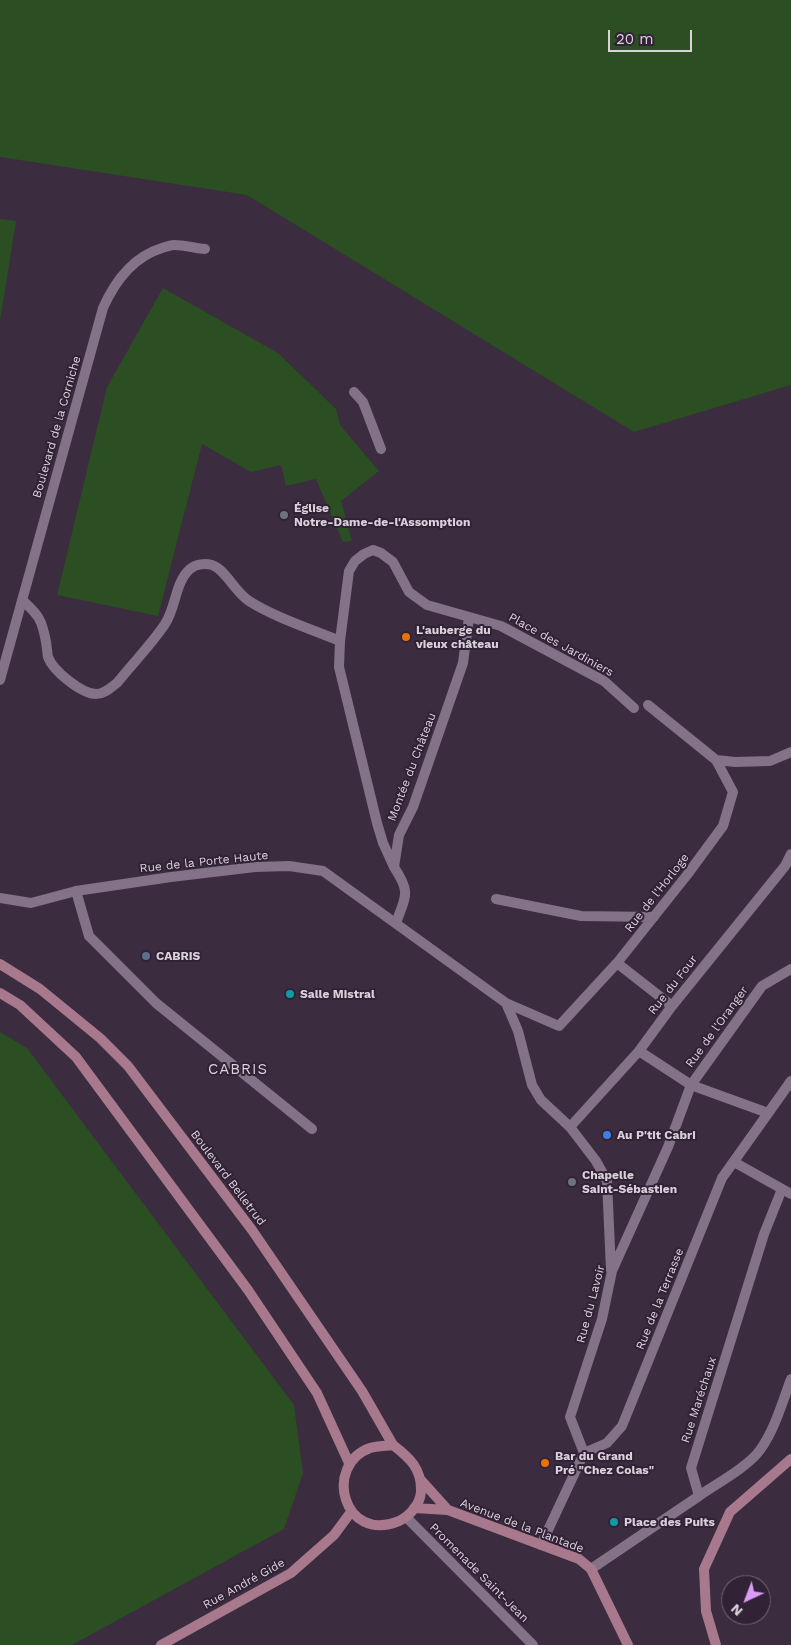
<!DOCTYPE html>
<html>
<head>
<meta charset="utf-8">
<style>
  body { margin:0 }
  #map { position:relative; width:791px; height:1645px; overflow:hidden; background:#3b2c3f; font-family:"Work Sans",sans-serif }
  canvas { display:block }
  .north { position:absolute; left:721px; top:1575px; width:50px; height:50px; box-sizing:border-box; background:#312235; border:1px solid #756878; border-radius:50%; rotate:223deg; font-size:14px; font-weight:700; line-height:20px; text-align:center; color:#dbd1dd }
  .north::after { content:''; display:block; margin:auto; width:18px; height:22px; background:#da9af7; clip-path:polygon(50% 0,100% 100%,50% 72%,0 100%) }
  .scale { position:absolute; left:608px; top:30px; width:84px; height:22px; box-sizing:border-box; border:2px solid #dbd1dd; border-top:0; padding-left:6px; font-size:15px; line-height:18px; white-space:nowrap; color:#dbd1dd; -webkit-text-stroke:4px #312235; paint-order:stroke }
</style>
</head>
<body>
<div id="map">
<canvas width="791" height="1645"></canvas>
<div class="north">N</div>
<div class="scale">20 m</div>
</div>
<script>
const context = document.querySelector('canvas').getContext('2d');
context.lineJoin = 'round';
function paint(path, color) {
  context.fillStyle = color;
  context.fill(path, 'evenodd');
}
function trace(path, color, width, dash) {
  context.strokeStyle = color;
  context.lineWidth = width;
  context.lineCap = dash ? 'butt' : 'round';
  context.setLineDash(dash || []);
  context.stroke(path);
}
function write(font, color, halo, rows, align = 'center') {
  context.font = font + ' "Work Sans",sans-serif';
  context.lineWidth = 4;
  context.setLineDash([]);
  context.textBaseline = 'middle';
  context.strokeStyle = halo;
  context.fillStyle = color;
  for (const [text, x, y, turn = 0] of rows) {
    context.save();
    context.translate(x, y);
    context.rotate((+turn || 0) * Math.PI / 180);
    context.textAlign = isNaN(turn) ? turn : align;
    if (halo) context.strokeText(text, 0, 0);
    context.fillText(text, 0, 0);
    context.restore();
  }
}
const green = new Path2D(`
  M0 0H791V385L634 432 247 195 0 157Z
  M0 219 16 221 0 321Z
  M163 288 278 353 336 409 340 425 379 471 341 501 352 541 343 542 316 479 286 486 281 465 251 472 202 444 158 616 57 595 107 387Z
  M0 1032 27 1048 294 1405 303 1473 284 1529 72 1645H0Z`);
const lane = new Path2D(`
  M76 891 89 936 156 1003 312 1129`);
const street = new Path2D(`
  M354 392 363 402 381 449
  M22 600C39 615 42 620 46 642 47 647 47 653 48 657 53 671 82 694 96 694 105 694 110 688 117 683 132 664 151 645 165 624 176 608 175 582 190 569 196 564 205 563 212 565 225 569 235 592 249 601 276 618 311 629 340 641
  M0 680 103 308C115 281 133 257 162 248 166 247 170 245 174 245 184 245 195 248 205 249
  M716 760 735 762 770 761 791 752
  M394 867 383 843 377 823 339 667 340 641 349 571 355 561 364 554 373 550 381 553 393 562 409 592 427 605 501 626 604 681 634 708
  M0 898 31 903 76 891 171 877 255 867 289 866 323 871 506 1003
  M496 899 581 916 654 917
  M396 923C406 895 411 893 394 867L399 835 413 807 463 663 469 617
  M617 963 672 1006
  M791 969 762 986 691 1085 668 1147 612 1271 602 1319 570 1417 584 1453 607 1443 622 1426 722 1178 791 1081
  M639 1051 691 1085 768 1113
  M570 1127 639 1051 672 1006 785 866 791 854
  M734 1162 791 1194
  M611 1270 607 1181 596 1161 570 1127 541 1100 532 1085 518 1031 506 1003 559 1026 617 963 687 875 723 826 733 792 716 760 648 705
  M699 1496C716 1484 749 1466 760 1450 775 1429 782 1403 791 1379
  M407 1518 533 1645
  M541 1545 584 1453
  M591 1569 699 1496 691 1468 764 1234 782 1189`);
const secondary = new Path2D(`
  M0 964 40 989 100 1038 128 1066 252 1230 362 1391 393 1445
  M0 993 20 1005 76 1057 248 1290 317 1393 349 1463
  M393 1445C410 1458 422 1469 421 1492 420 1504 410 1516 399 1521 343 1544 323 1465 370 1448 377 1446 386 1446 393 1445Z
  M421 1480 448 1510
  M414 1508 448 1510 579 1559 591 1569 628 1645
  M161 1645 291 1573 334 1535 351 1512
  M716 1645 706 1611 704 1569 730 1512 791 1459`);
const markers = [
  [284,515,5,"#6b7280"],
  [406,637,5,"#e8710a"],
  [146,956,5,"#5c6f8a"],
  [290,994,5,"#0f9aa8"],
  [607,1135,5,"#3f7fe0"],
  [572,1182,5,"#6b7280"],
  [545,1463,5,"#e8710a"],
  [614,1522,5,"#0f9aa8"]
];
const streetNames = [
  ["Boulevard de la Corniche",57,427,-74],
  ["Place des Jardiniers",561,645,29],
  ["Montée du Château",412,767,-69],
  ["Rue de la Porte Haute",204,862,-6],
  ["Rue de l'Horloge",657,893,-52],
  ["Rue du Four",673,985,-52],
  ["Rue de l'Oranger",717,1027,-54],
  ["Boulevard Belletrud",228,1178,53],
  ["Rue de la Terrasse",660,1299,-68],
  ["Rue du Lavoir",591,1304,-75],
  ["Rue Maréchaux",699,1400,-72],
  ["Avenue de la Plantade",522,1526,21],
  ["Promenade Saint-Jean",479,1573,45],
  ["Rue André Gide",244,1584,-29]
];
const poiNames = [
  ["Église",294,508],
  ["Notre-Dame-de-l'Assomption",294,522],
  ["L'auberge du",416,630],
  ["vieux château",416,644],
  ["CABRIS",156,956],
  ["Salle Mistral",300,994],
  ["Au P'tit Cabri",617,1135],
  ["Chapelle",582,1175],
  ["Saint-Sébastien",582,1189],
  ["Bar du Grand",555,1456],
  ["Pré \"Chez Colas\"",555,1470],
  ["Place des Puits",624,1522]
];
const quarterNames = [
  ["CABRIS",238,1070]
];
paint(green, '#2b4e22');
trace(lane, '#837288', 10);
trace(street, '#837288', 10);
trace(secondary, '#a8798d', 10);
for (const [x, y, r, color] of markers) {
  const dot = new Path2D();
  dot.arc(x, y, r, 0, 2 * Math.PI);
  context.fillStyle = color;
  context.fill(dot);
  trace(dot, '#312235', 2);
}
write('12px', '#dbd1dd', '#312235', streetNames);
write('bold 12px', '#dbd1dd', '#312235', poiNames, 'left');
context.letterSpacing = '1px';
write('15px', '#dbd1dd', '#312235', quarterNames);
context.letterSpacing = '0px';
</script>
</body>
</html>
